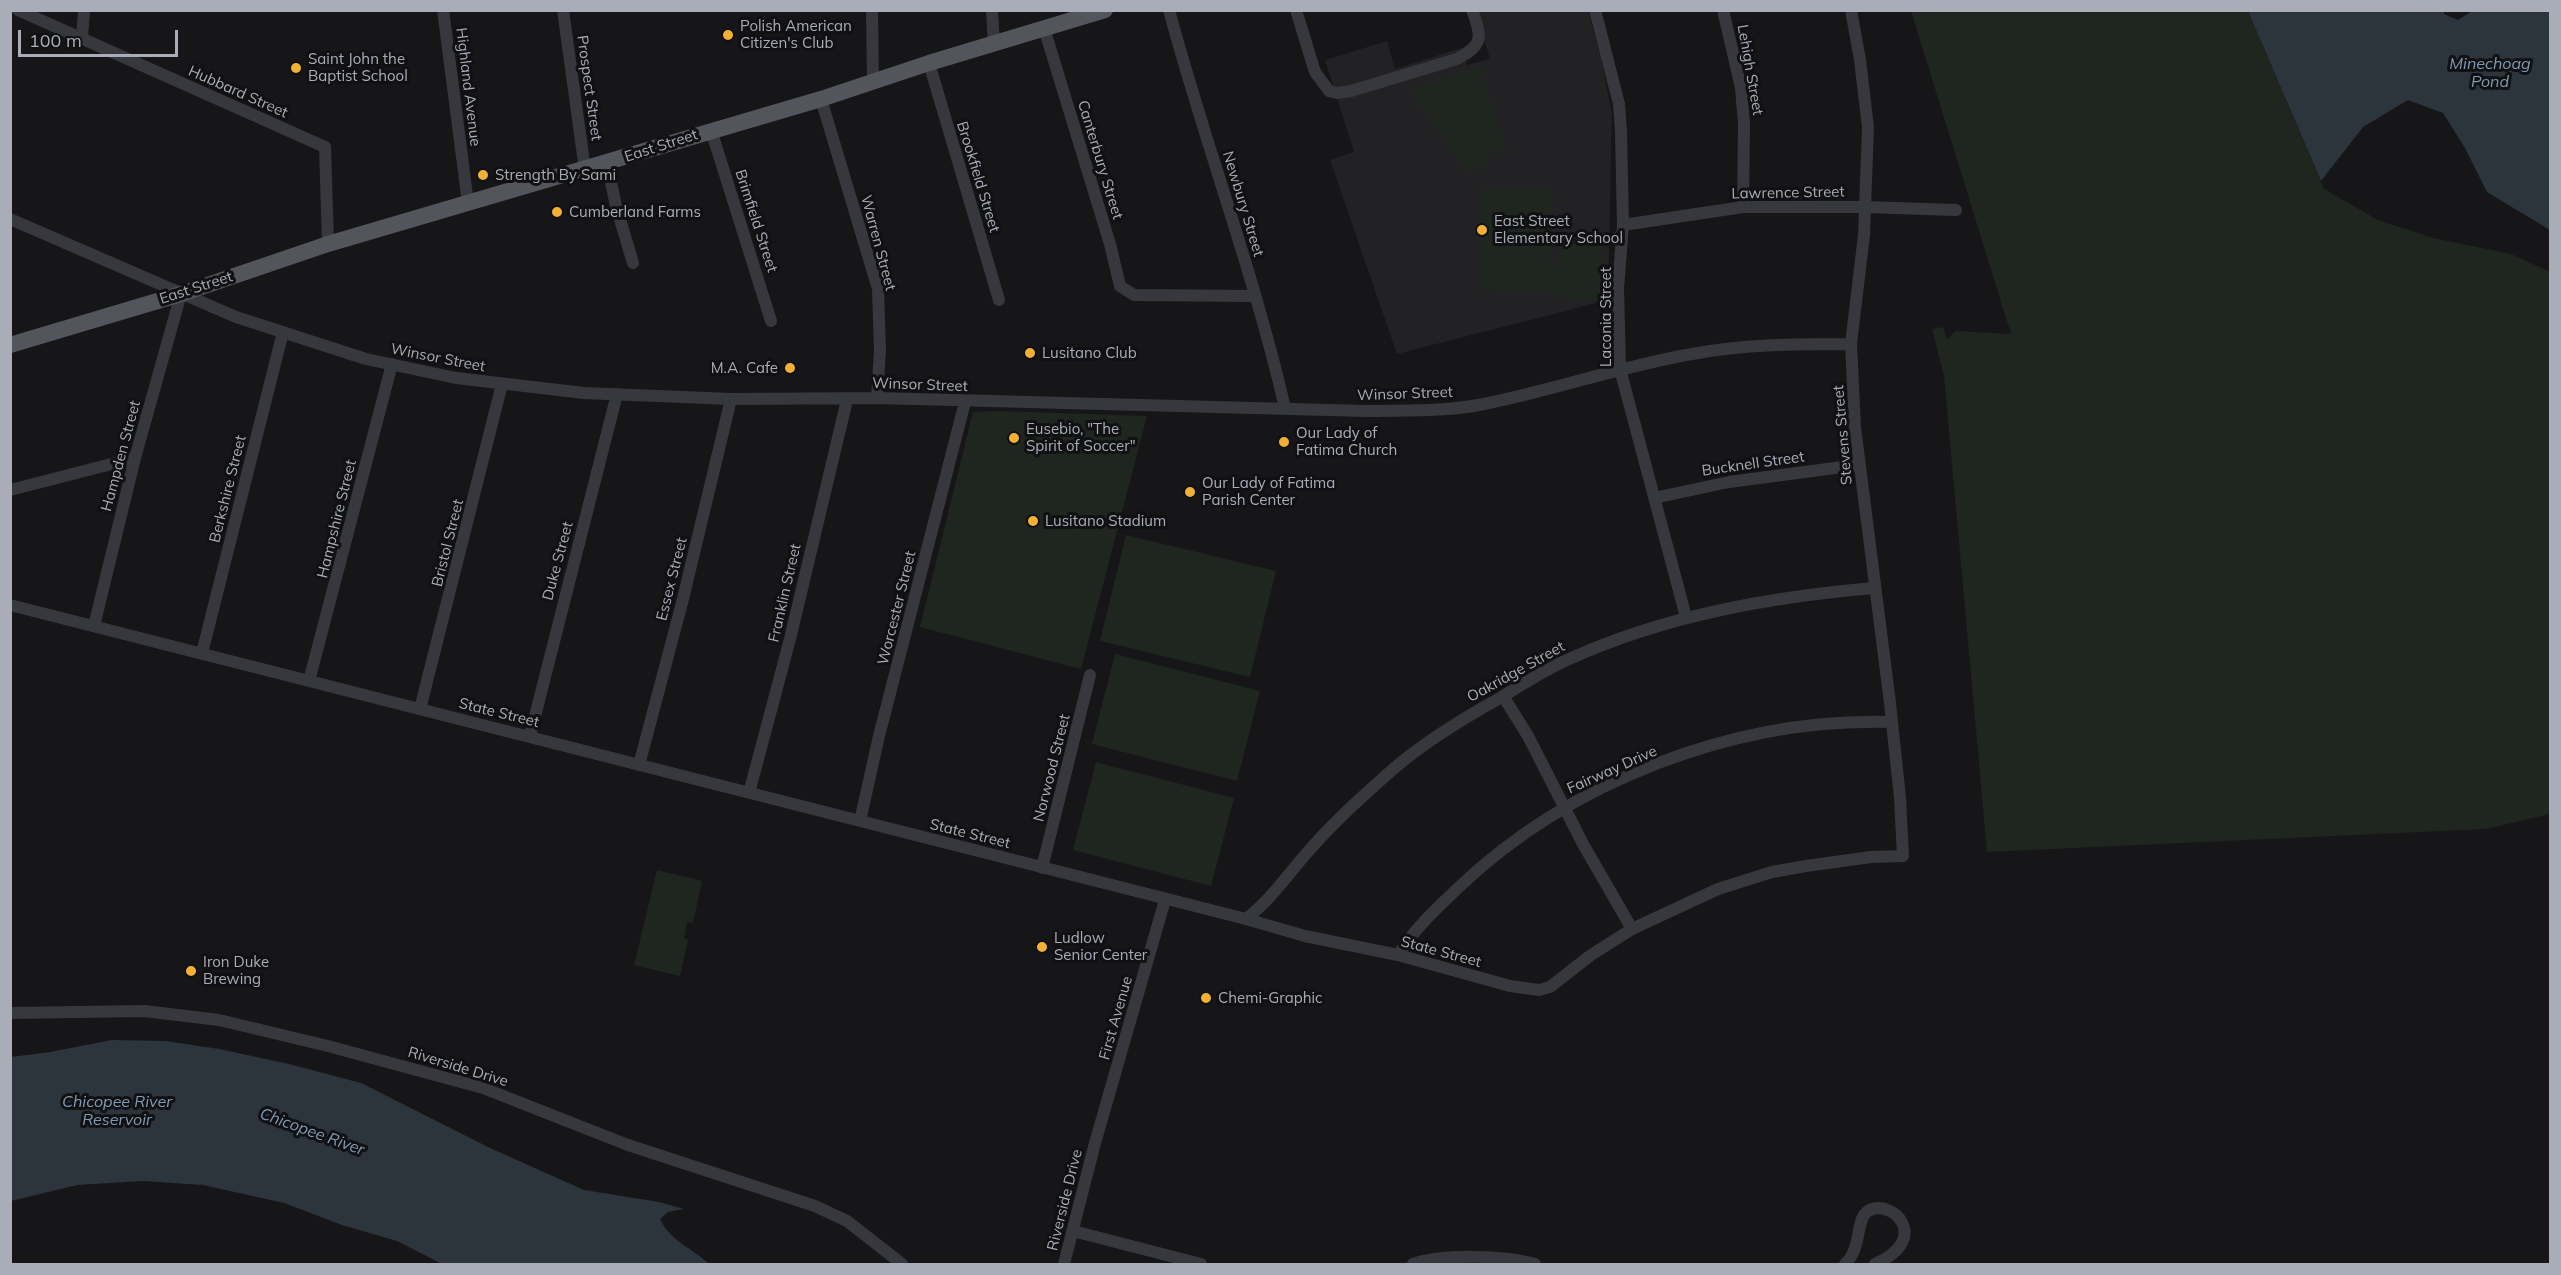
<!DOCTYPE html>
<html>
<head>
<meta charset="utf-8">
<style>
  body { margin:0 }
  #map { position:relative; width:2561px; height:1275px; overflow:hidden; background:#161618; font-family:Mulish,sans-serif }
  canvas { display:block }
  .frame { position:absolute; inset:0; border:12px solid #a8adb8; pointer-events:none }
  .scale { position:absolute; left:18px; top:30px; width:160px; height:27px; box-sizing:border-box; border:3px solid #a8adb8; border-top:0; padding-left:8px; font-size:18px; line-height:21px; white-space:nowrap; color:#a8adb8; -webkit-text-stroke:4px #111113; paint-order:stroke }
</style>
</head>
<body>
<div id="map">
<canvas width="2561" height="1275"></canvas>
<div class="frame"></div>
<div class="scale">100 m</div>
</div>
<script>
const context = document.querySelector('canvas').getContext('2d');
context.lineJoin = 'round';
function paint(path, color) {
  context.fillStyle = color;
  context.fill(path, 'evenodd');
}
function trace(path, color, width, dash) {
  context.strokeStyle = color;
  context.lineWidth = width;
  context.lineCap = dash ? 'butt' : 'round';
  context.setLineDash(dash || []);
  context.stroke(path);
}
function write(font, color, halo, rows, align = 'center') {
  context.font = font + ' Mulish,sans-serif';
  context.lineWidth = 6;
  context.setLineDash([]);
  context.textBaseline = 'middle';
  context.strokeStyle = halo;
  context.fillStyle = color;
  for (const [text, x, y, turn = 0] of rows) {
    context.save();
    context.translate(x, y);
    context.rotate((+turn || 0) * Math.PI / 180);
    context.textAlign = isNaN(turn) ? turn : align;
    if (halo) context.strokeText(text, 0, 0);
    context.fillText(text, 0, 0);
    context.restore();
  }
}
const built = new Path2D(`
  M1475 11H1588L1601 58 1612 114 1608 300 1397 354 1330 160 1354 152 1325 60 1387 41 1395 69 1461 48 1467 65 1490 59Z`);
const green = new Path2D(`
  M1911 11H2248L2324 189 2378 220 2433 238 2511 254 2550 272V814L2485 829 1987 852 1944 376 1932 329 1943 327 1947 339 1956 331 2011 334Z
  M1475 68 1481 69 1506 150 1484 155 1486 167 1467 173 1409 90Z
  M1483 187 1553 189 1550 292 1480 290Z
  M1594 240 1601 242 1603 268 1601 295 1590 301 1557 297C1542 268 1561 239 1594 240Z
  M999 411 1147 416 1081 669 920 627 973 412Z
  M1126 535 1276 571 1250 677 1100 641Z
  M1115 654 1260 691 1237 781 1092 744Z
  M1096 762 1234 798 1211 886 1073 850Z
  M657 870 702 881 693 923 687 922 684 938 688 940 680 976 634 965Z`);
const water = new Path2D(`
  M2443 10 2444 14 2458 20 2472 11H2550V230L2487 192 2465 148 2443 113 2408 100 2363 127 2321 181 2248 11Z
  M112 1040 166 1041 219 1049 289 1064 361 1083 490 1148 584 1190 659 1202 684 1209 668 1212 660 1219C671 1242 691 1247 709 1264H442L397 1241 342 1225 284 1203 203 1185 143 1181 77 1185 11 1201V1057L50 1052Z`);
const minor = new Path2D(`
  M18 10 325 147 328 244
  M443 10 468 203
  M563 10 585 170
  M872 10 873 81
  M992 10 994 44
  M1169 10C1205 144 1254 273 1285 408
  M1296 10 1315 72 1329 91 1337 93 1351 91 1457 59C1484 44 1482 38 1472 10
  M1595 10 1619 104 1621 132 1623 225 1618 288 1620 369 1686 617
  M1723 10 1741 88 1744 124 1743 207
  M1044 28 1110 244 1120 286 1134 295 1255 296
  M82 38 84 10
  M929 63 999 300
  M821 99 878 289 880 351 877 398
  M711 130 771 321
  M607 163 616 206 633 263
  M10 219 236 317 366 359 456 378 584 393 731 399 877 398 1366 411C1405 410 1445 412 1484 404 1554 390 1622 366 1692 354 1745 344 1798 344 1851 344
  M1623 225 1743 207H1864L1956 210
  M10 490 135 458
  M1654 498 1729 482 1858 465
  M10 605 1246 919 1305 936 1398 955 1510 986 1539 990 1550 987 1591 955 1632 929 1718 889 1772 872 1806 866 1871 857 1903 856 1900 798 1890 703 1855 427 1851 344 1864 235 1868 127 1860 60 1851 10
  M94 626 135 458 181 294
  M202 653 283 332
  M309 681 392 364
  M1503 696 1528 736 1583 844 1632 929
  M420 709 502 384
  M530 736 617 394
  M639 765 682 603 731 399
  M749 793 790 639 847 400
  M860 821 879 736 965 402
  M1042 868 1090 675
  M1246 919C1273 898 1290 871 1313 846 1337 819 1364 795 1391 771 1424 742 1462 719 1500 698 1522 685 1544 670 1567 660 1663 616 1769 597 1874 588
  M1398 955C1415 928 1435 910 1458 888 1570 781 1736 717 1892 722
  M10 1013 144 1011 219 1020 328 1046 483 1088 628 1145 815 1206 847 1221 902 1264
  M1073 1231 1201 1264
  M1064 1264 1095 1143 1165 900
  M1413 1264C1442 1254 1505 1255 1535 1264
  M1845 1264C1863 1247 1855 1219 1868 1211 1892 1197 1933 1239 1875 1264`);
const major = new Path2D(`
  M10 345 181 294 328 244 821 99 929 63 1105 10`);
const markers = [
  [728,35,6,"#f2b134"],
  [296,68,6,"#f2b134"],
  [483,175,6,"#f2b134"],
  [557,212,6,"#f2b134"],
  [1482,230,6,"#f2b134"],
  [1030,353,6,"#f2b134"],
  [790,368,6,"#f2b134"],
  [1014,438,6,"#f2b134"],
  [1284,442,6,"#f2b134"],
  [1190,492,6,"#f2b134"],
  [1033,521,6,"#f2b134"],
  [1042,947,6,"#f2b134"],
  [191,971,6,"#f2b134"],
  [1206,998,6,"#f2b134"]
];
const poiNames = [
  ["Polish American",740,26],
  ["Citizen's Club",740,43],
  ["Saint John the",308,59],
  ["Baptist School",308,76],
  ["Strength By Sami",495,175],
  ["Cumberland Farms",569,212],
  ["East Street",1494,221],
  ["Elementary School",1494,238],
  ["Lusitano Club",1042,353],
  ["M.A. Cafe",778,368,"right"],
  ["Eusebio, \"The",1026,429],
  ["Spirit of Soccer\"",1026,446],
  ["Our Lady of",1296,433],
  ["Fatima Church",1296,450],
  ["Our Lady of Fatima",1202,483],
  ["Parish Center",1202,500],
  ["Lusitano Stadium",1045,521],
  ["Ludlow",1054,938],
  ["Senior Center",1054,955],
  ["Iron Duke",203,962],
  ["Brewing",203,979],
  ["Chemi-Graphic",1218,998]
];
const streetNames = [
  ["Lehigh Street",1750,70,80],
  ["Highland Avenue",468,87,83],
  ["Prospect Street",589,88,82],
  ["Hubbard Street",238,92,24],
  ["East Street",661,146,-18],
  ["Canterbury Street",1100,160,73],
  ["Brookfield Street",978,177,73],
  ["Lawrence Street",1788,193,-1],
  ["Newbury Street",1243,204,73],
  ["Brimfield Street",756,221,72],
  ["Warren Street",878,243,75],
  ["East Street",196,288,-18],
  ["Laconia Street",1606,317,-90],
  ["Winsor Street",438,358,11],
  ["Winsor Street",920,385,2],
  ["Winsor Street",1405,394,-2],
  ["Stevens Street",1843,435,-95],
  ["Hampden Street",121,456,-75],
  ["Bucknell Street",1753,464,-8],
  ["Berkshire Street",228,489,-76],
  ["Hampshire Street",337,519,-76],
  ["Bristol Street",448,543,-76],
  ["Duke Street",558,561,-75],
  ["Essex Street",672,579,-76],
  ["Franklin Street",785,593,-77],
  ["Worcester Street",897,608,-76],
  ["Oakridge Street",1516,672,-29],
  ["State Street",499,713,14],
  ["Norwood Street",1052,768,-76],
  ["Fairway Drive",1612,770,-24],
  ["State Street",970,834,14],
  ["State Street",1441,952,15],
  ["First Avenue",1116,1018,-74],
  ["Riverside Drive",458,1067,17],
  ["Riverside Drive",1065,1200,-76]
];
const waterNames = [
  ["Minechoag",2490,64],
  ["Pond",2490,82],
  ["Chicopee River",117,1102],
  ["Reservoir",117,1120],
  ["Chicopee River",312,1132,20]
];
paint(built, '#222225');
paint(green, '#1e261f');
paint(water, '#2c353c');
trace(minor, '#37383d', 12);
trace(major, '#53555c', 16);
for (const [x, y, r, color] of markers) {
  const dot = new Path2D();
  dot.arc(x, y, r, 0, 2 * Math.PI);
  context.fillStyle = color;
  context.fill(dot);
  trace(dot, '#111113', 2);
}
write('15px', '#a8adb8', '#111113', poiNames, 'left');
write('15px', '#a8adb8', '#111113', streetNames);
write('italic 16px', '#7f9bb3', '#111113', waterNames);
</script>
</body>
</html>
